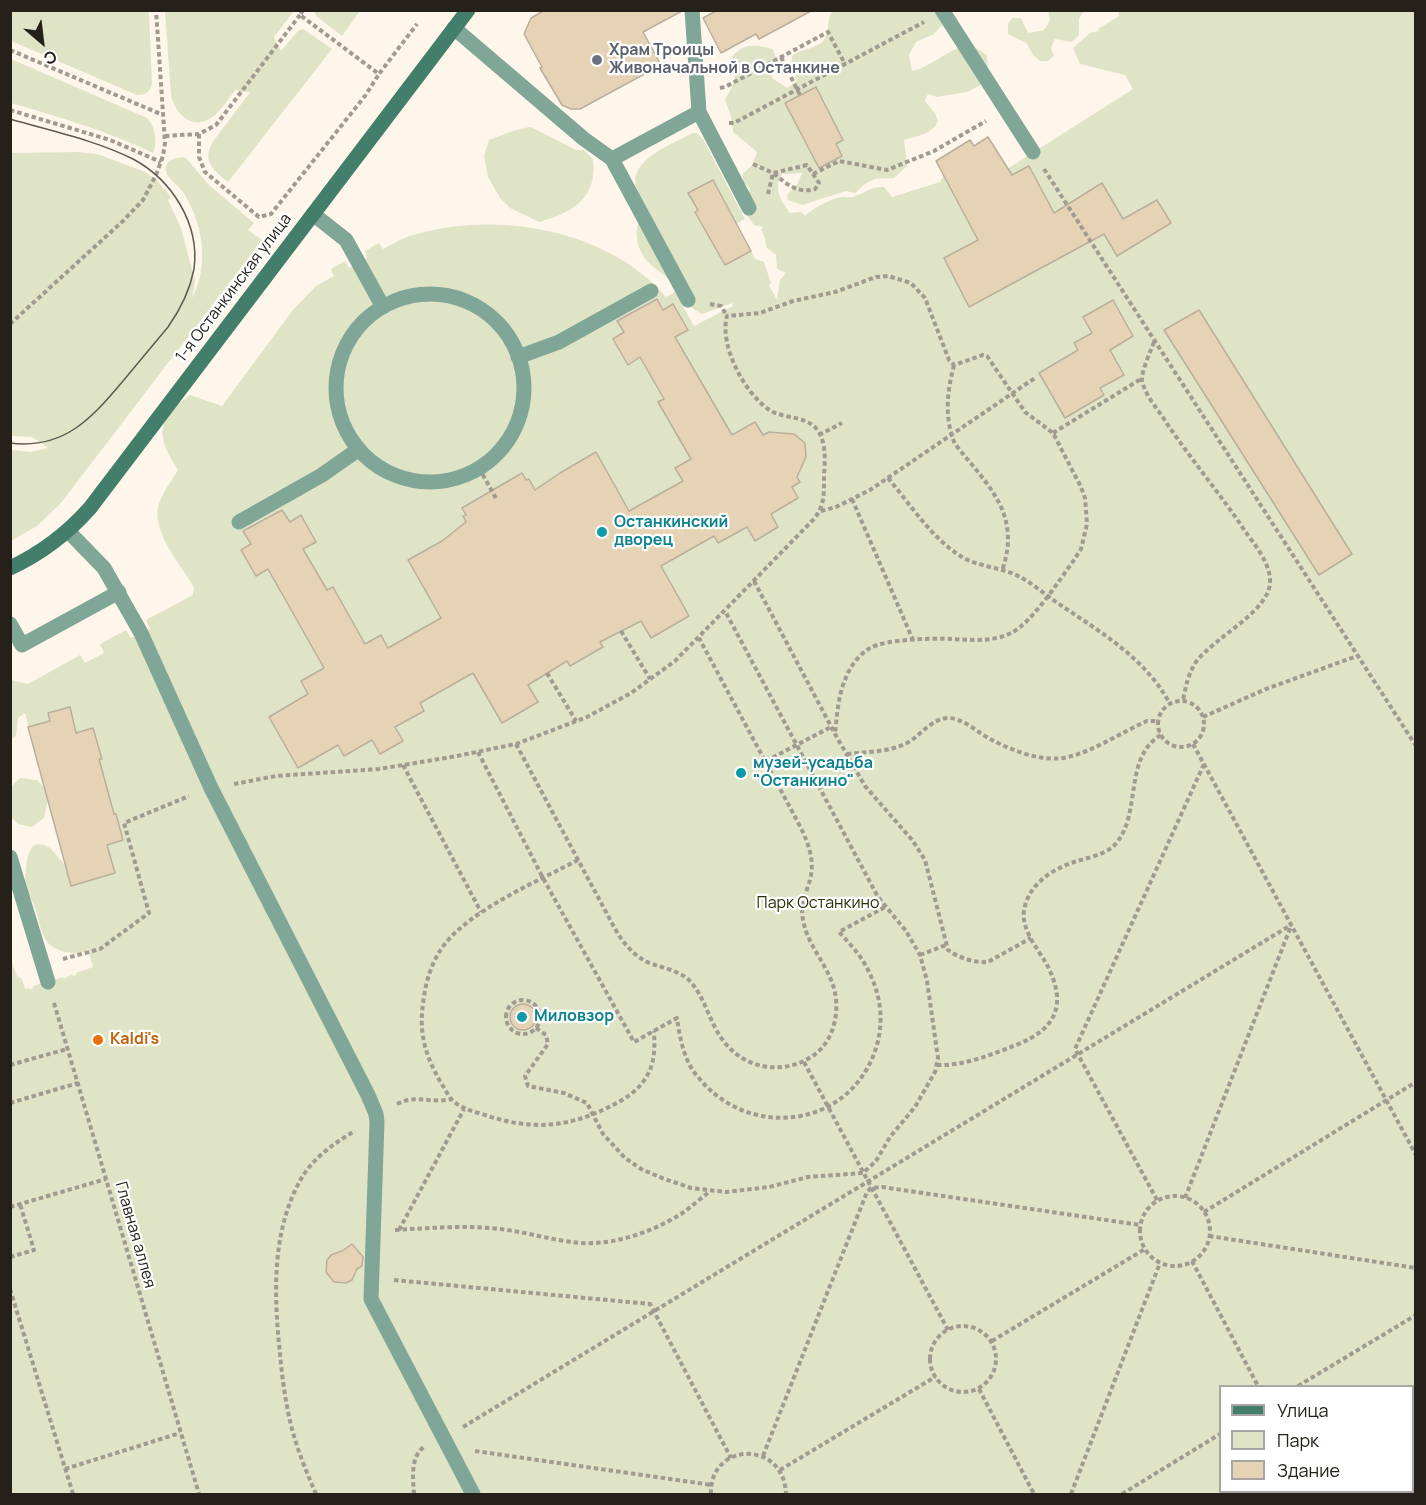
<!DOCTYPE html>
<html>
<head>
<meta charset="utf-8">
<style>
  body { margin:0 }
  #map { position:relative; width:1426px; height:1505px; overflow:hidden; background:#fef6eb; font-family:Manrope,sans-serif }
  canvas { display:block }
  .frame { position:absolute; inset:0; border:12px solid #25211a; pointer-events:none }
  .legend { position:absolute; left:1219px; top:1385px; width:195px; height:108px; box-sizing:border-box; background:#fff; border:2px solid #a8a6a3; margin:0; padding:8px 10px; list-style:none; font-size:18px; color:#25211a }
  .legend li { display:flex; align-items:center; gap:12px; height:30px }
  .legend b { width:30px; border:2px solid #a8a6a3 }
  .north { position:absolute; left:12px; top:12px; width:60px; height:60px; -webkit-text-stroke:4px #fff; paint-order:stroke; rotate:152deg; font-size:16px; font-weight:700; line-height:24px; text-align:center; color:#25211a }
  .north::after { content:''; display:block; margin:auto; width:21px; height:27px; background:#25211a; clip-path:polygon(50% 0,100% 100%,50% 72%,0 100%) }
</style>
</head>
<body>
<div id="map">
<canvas width="1426" height="1505"></canvas>
<div class="frame"></div>
<ul class="legend">
<li><b style="height:8px;background:#437e6a"></b>Улица</li>
<li><b style="height:16px;background:#e0e4c6"></b>Парк</li>
<li><b style="height:16px;background:#e6d3b6"></b>Здание</li>
</ul>
<div class="north">С</div>
</div>
<script>
const context = document.querySelector('canvas').getContext('2d');
context.lineJoin = 'round';
function paint(path, color) {
  context.fillStyle = color;
  context.fill(path, 'evenodd');
}
function trace(path, color, width, dash) {
  context.strokeStyle = color;
  context.lineWidth = width;
  context.lineCap = dash ? 'butt' : 'round';
  context.setLineDash(dash || []);
  context.stroke(path);
}
function write(font, color, halo, rows, align = 'center') {
  context.font = font + ' Manrope,sans-serif';
  context.lineWidth = 4.5;
  context.setLineDash([]);
  context.textBaseline = 'middle';
  context.strokeStyle = halo;
  context.fillStyle = color;
  for (const [text, x, y, turn = 0] of rows) {
    context.save();
    context.translate(x, y);
    context.rotate((+turn || 0) * Math.PI / 180);
    context.textAlign = isNaN(turn) ? turn : align;
    if (halo) context.strokeText(text, 0, 0);
    context.fillText(text, 0, 0);
    context.restore();
  }
}
const green = new Path2D(`
  M940 10 944 23 934 34 916 42 909 55 912 71C930 68 954 44 970 46 976 47 982 52 987 55L988 69 979 86 967 92 937 97 928 94 925 101 935 113 938 121C933 134 917 136 904 140L907 166 894 178 875 179 866 183 855 193 846 191 802 205 788 200 787 195 798 183 802 173 782 174C773 189 781 201 790 213L801 212 805 216C812 209 828 200 838 198 842 196 848 198 852 197 865 194 869 186 884 187L892 197 940 182 950 165 982 185 1133 89 1125 75 1080 64 1073 48 1090 33 1099 31 1098 29 1119 16 1118 11H1116H1415V1494H11L10 957 17 976 22 979 25 989 29 988 30 989 33 988V986L63 977 64 979 72 974 73 976 76 975V973L93 967 88 949C80 955 75 954 66 952 39 947 42 925 34 905 33 899 27 894 24 890 27 877 22 830 50 848 56 853 61 862 66 866L48 800 44 818 32 827 18 824 11 817V787L20 778 37 780 44 787 25 713 18 718 16 736 11 740V680L28 684 80 655 85 663 104 653 100 644 126 630 131 638 150 629 146 620 193 595 194 587C181 566 153 533 158 508 161 494 171 482 178 470 156 436 155 419 190 395L222 406 292 311 316 286 334 276 331 269 345 261 349 268 367 258 365 251 379 243 383 249C391 245 399 240 407 237 492 209 607 228 666 297L675 292 694 326 733 306 732 303 702 314C685 305 688 301 677 287 670 278 657 271 649 263 634 248 632 222 647 208 643 200 635 190 635 181 635 157 676 142 693 133H697L703 139 745 219 736 224 713 180 689 193 694 204 705 208 751 251 755 259 764 262 771 283 769 285 777 300 780 280 786 273 777 269 776 255 766 247 765 238 761 229 763 227 754 225 742 209 750 189 743 181V174L752 165 757 152 733 132 731 117 725 99C736 82 737 76 732 57 744 42 756 45 773 49L776 58 772 78 787 88 797 81 791 67 792 56C801 48 820 49 825 38 829 30 827 20 832 11ZM1220 1386H1412V1492H1220Z
  M10 11H147L149 13 152 83C151 92 145 95 137 95L11 41Z
  M165 11H294L274 37 281 51 298 31 303 29 332 49 228 182C214 171 202 161 212 143L250 92H241L236 89C229 98 223 108 215 115 195 132 176 117 171 95Z
  M314 11V10L360 11 342 36 316 16Z
  M1048 11H1084L1079 19V35L1072 42 1055 39 1051 48 1054 56 1048 61H1040L1034 56 1026 43 1008 34V24L1012 18H1021L1028 33 1044 30 1050 21Z
  M11 59 147 118C155 126 158 142 153 153 108 131 59 117 11 103Z
  M531 127 576 150H584L593 159C598 198 572 213 539 222L510 208 500 198 488 177 484 156 489 140C503 135 517 128 531 127Z
  M78 152 97 154 143 171 157 180 171 197 168 200 181 228 195 281 192 298C210 264 203 224 183 192 179 186 167 178 166 171 164 160 178 156 186 158L209 185 254 223 248 230 262 240 61 503 37 526 11 541V450L31 452 48 448 32 437 11 436V153Z`);
const building = new Path2D(`
  M545 10H682V11L643 32 661 65 580 109H571L562 105 540 68 542 67 524 34 531 18Z
  M718 10H813L759 39 756 34 721 53 703 18Z
  M816 87 843 140 836 144 842 156 819 168 785 103Z
  M988 137 1012 175 1029 166 1054 213 1102 183 1123 219 1157 200 1171 223 1117 256 1104 234 969 307 944 258 978 240 936 161 970 140 974 146Z
  M713 180 751 251 725 265 695 212 698 210 688 193Z
  M657 299 663 310 673 304 688 330 675 337 732 435 755 422 763 435 769 432 794 434 805 443 806 457 797 477 800 482 792 487 798 498 771 514 778 527 755 541 747 527 718 543 714 536 661 566 689 616 651 638 641 621 600 642 603 647 570 666 567 661 528 685 538 702 502 723 473 673 420 703 424 711 395 727 403 741 380 754 372 740 344 756 338 745 298 768 269 717 308 694 301 681 324 668 268 569 256 576 241 550 251 544 243 531 282 510 290 522 301 515 316 542 303 549 327 590 333 587 365 644 381 635 388 648 441 618 408 560 442 541 466 522 463 516 466 515 462 508 522 473 526 480 529 479 535 490 560 473 596 452 629 511 683 481 675 468 691 459 658 402 664 399 640 357 628 365 613 339 624 332 617 321Z
  M1113 300 1133 336 1110 350 1124 375 1100 388 1104 395 1065 418 1039 373 1078 350 1074 343 1092 333 1083 317Z
  M1199 310 1352 554 1319 575 1164 330Z
  M70 707 76 733 93 728 102 759H99L114 814H116L123 840 107 845 115 873 71 886 28 727 50 721 48 713Z
  M510 1017a13 13 0 1 1 26 0a13 13 0 1 1-26 0Z
  M352 1244 363 1257 362 1266 357 1269 352 1280 346 1283 334 1282 326 1272 327 1260 331 1255 342 1251Z`);
const path = new Path2D(`
  M303 10 300 15 379 74 417 24
  M10 50 163 115
  M781 57 800 95
  M720 88 725 87 828 32 845 64
  M10 110 110 140 161 162
  M729 123H734L924 22
  M199 134V157L205 172 259 217 271 214 365 96 379 74
  M165 136 199 134 216 125 300 15
  M753 164 773 173 807 165 819 183 815 189C797 194 787 184 773 173L768 194
  M1044 169 1416 746
  M813 174 839 161 887 170 934 151 986 121
  M710 304 721 306 727 316
  M10 324 123 221 143 200 156 175 163 156 165 143 156 10
  M1154 342C1151 350 1141 372 1142 380 1144 393 1155 406 1162 416 1188 456 1219 492 1245 531 1255 545 1269 562 1270 579 1273 610 1214 637 1196 662 1188 674 1186 686 1183 700
  M954 365C947 392 944 418 955 444 988 486 1022 513 1002 571
  M1053 433 1141 379
  M819 435 842 423
  M479 468 497 500
  M888 478C909 503 930 535 956 553 976 568 1000 566 1020 577 1035 585 1048 597 1062 606 1102 633 1146 659 1170 704
  M852 499 913 640
  M821 511 836 507 870 490 1035 378
  M754 581 835 734 865 786 913 841 925 860 948 950C959 958 975 963 988 962L1031 938
  M621 631 650 679
  M547 673 576 721
  M1158 724a23 23 0 1 1 46 0a23 23 0 1 1-46 0Z
  M1203 717 1266 689 1357 656
  M516 744 614 927C623 943 634 957 652 964 664 968 679 971 689 980 705 997 709 1021 722 1039 744 1070 784 1076 814 1055 831 1043 838 1020 836 999 833 969 808 949 803 920 800 906 806 893 810 880 815 862 809 845 801 828L699 638
  M1193 744 1416 1155
  M478 752 543 878 634 1042 677 1018C680 1039 684 1061 698 1077 748 1140 848 1129 875 1051 885 1023 881 994 867 968 860 954 849 943 839 932L885 907
  M847 754C866 752 887 752 905 744 920 737 930 719 948 718 964 718 979 734 992 740 1013 751 1044 763 1068 757 1094 751 1122 732 1147 721H1158
  M766 761 831 727
  M403 765 481 912
  M234 784 276 776 379 769 457 756 516 744 587 717 631 693 675 661 814 519C825 505 824 493 824 476 825 460 827 440 815 427 802 415 782 419 768 409 744 392 719 345 727 316L760 313 793 301 835 292 876 277 888 276 911 283 925 298 949 360 954 365 983 355 987 356 1025 412 1053 433 1081 487 1085 498 1087 524 1081 549 1074 560C1060 579 1032 623 1011 633 993 642 972 640 952 639 934 638 886 639 870 648 859 654 849 668 845 680 838 696 837 716 835 734
  M578 860C538 881 472 909 444 945 429 965 424 989 422 1013 420 1041 429 1063 443 1086 446 1091 449 1097 453 1101 462 1108 471 1111 482 1114 528 1130 565 1129 609 1107 623 1100 637 1092 645 1079 655 1065 655 1048 654 1031
  M920 955 946 945
  M63 959 100 949 149 913 124 823 189 796
  M506 1017a17 17 0 1 1 34 0a17 17 0 1 1-34 0Z
  M54 1003 199 1494
  M536 1028 546 1035 548 1044 525 1076 528 1086 564 1093 587 1103 603 1134 625 1158 641 1169 662 1178 691 1188 726 1192 769 1187 808 1177 863 1173 876 1161 890 1137 915 1107 935 1072 938 1058 927 981 920 955 906 931 878 897 725 611
  M804 1062 948 1330
  M10 1065 67 1049
  M937 1065C963 1066 991 1055 1016 1045 1057 1029 1068 1004 1046 963 1037 948 1021 929 1024 910 1029 884 1051 870 1074 862 1089 857 1108 855 1118 841 1141 810 1124 757 1161 735
  M10 1103 78 1083
  M397 1104C415 1094 432 1104 451 1099
  M1140 1231a35 35 0 1 1 70 0a35 35 0 1 1-70 0Z
  M1185 1198 1291 926
  M1157 1200 1075 1049 1204 764
  M10 1207 106 1179
  M1204 1212 1416 1082
  M395 1230C430 1228 465 1225 500 1229 527 1232 554 1241 581 1243 615 1245 652 1232 681 1214 691 1207 700 1199 709 1192
  M399 1230 464 1109
  M1209 1236 1416 1268
  M10 1257 34 1250 20 1204
  M1192 1261 1258 1386
  M394 1280 650 1304 731 1458
  M10 1289 73 1494
  M930 1359a33 33 0 1 1 66 0a33 33 0 1 1-66 0Z
  M992 1341 1145 1249
  M1298 1386 1416 1315
  M979 1389 1034 1494
  M1412 1406 1416 1404
  M463 1427 1291 925
  M475 1451 712 1485
  M763 1456 867 1192 871 1188 882 1187 1140 1225
  M65 1469 180 1433
  M780 1470 935 1377
  M316 1494C306 1471 296 1447 290 1421 285 1399 282 1376 280 1354 274 1296 271 1232 301 1179 313 1158 334 1143 355 1131
  M414 1494C413 1479 410 1457 424 1447
  M711 1494C709 1442 784 1439 786 1494
  M1071 1494 1160 1263
  M1122 1494 1220 1434
  M1282 1494 1288 1492`);
const lane = new Path2D(`
  M692 10 699 112 749 208
  M942 10 1033 152
  M454 28 584 139 612 159 699 112
  M612 159 688 300
  M313 214 346 240 383 307
  M336 388a94 94 0 1 1 188 0a94 94 0 1 1-188 0Z
  M518 357 559 342 651 291
  M239 522 322 475 359 449
  M68 531 104 568 141 633 211 788 368 1095 376 1114 377 1122 371 1299 473 1494
  M10 624 22 645 119 592
  M10 857 48 982`);
const secondary = new Path2D(`
  M10 568C42 553 67 534 90 508L468 10`);
const tram = new Path2D(`
  M10 119C51 131 95 140 133 159 172 180 200 224 194 269 190 290 180 310 168 327 153 345 138 363 123 381 92 418 64 450 10 443`);
const markers = [
  [597,60,6,"#6b7280"],
  [602,532,6,"#0f9aa8"],
  [741,773,6,"#0f9aa8"],
  [522,1017,6,"#0f9aa8"],
  [98,1040,6,"#e8710a"]
];
const worshipNames = [
  ["Храм Троицы",609,51],
  ["Живоначальной в Останкине",609,69]
];
const streetNames = [
  ["1-я Останкинская улица",234,288,-53],
  ["Главная аллея",135,1235,74]
];
const cultureNames = [
  ["Останкинский",614,523],
  ["дворец",614,541],
  ["музей-усадьба",753,764],
  ["\"Останкино\"",753,782],
  ["Миловзор",534,1017]
];
const parkNames = [
  ["Парк Останкино",818,904]
];
const foodNames = [
  ["Kaldi's",110,1040]
];
paint(green, '#e0e4c6');
paint(building, '#e6d3b6');
trace(building, '#baaf9d', 1.5);
trace(path, '#a09a90', 4, [4.5, 3]);
trace(lane, '#80a697', 15);
trace(secondary, '#437e6a', 15);
trace(tram, '#5e5951', 1.5);
for (const [x, y, r, color] of markers) {
  const dot = new Path2D();
  dot.arc(x, y, r, 0, 2 * Math.PI);
  context.fillStyle = color;
  context.fill(dot);
  trace(dot, '#fff', 2);
}
write('bold 16px', '#5b616d', '#fff', worshipNames, 'left');
write('16px', '#25211a', '#fff', streetNames);
write('bold 16px', '#0d838f', '#fff', cultureNames, 'left');
write('16px', '#2d2f06', '#fff', parkNames);
write('bold 16px', '#c56008', '#fff', foodNames, 'left');
</script>
</body>
</html>
